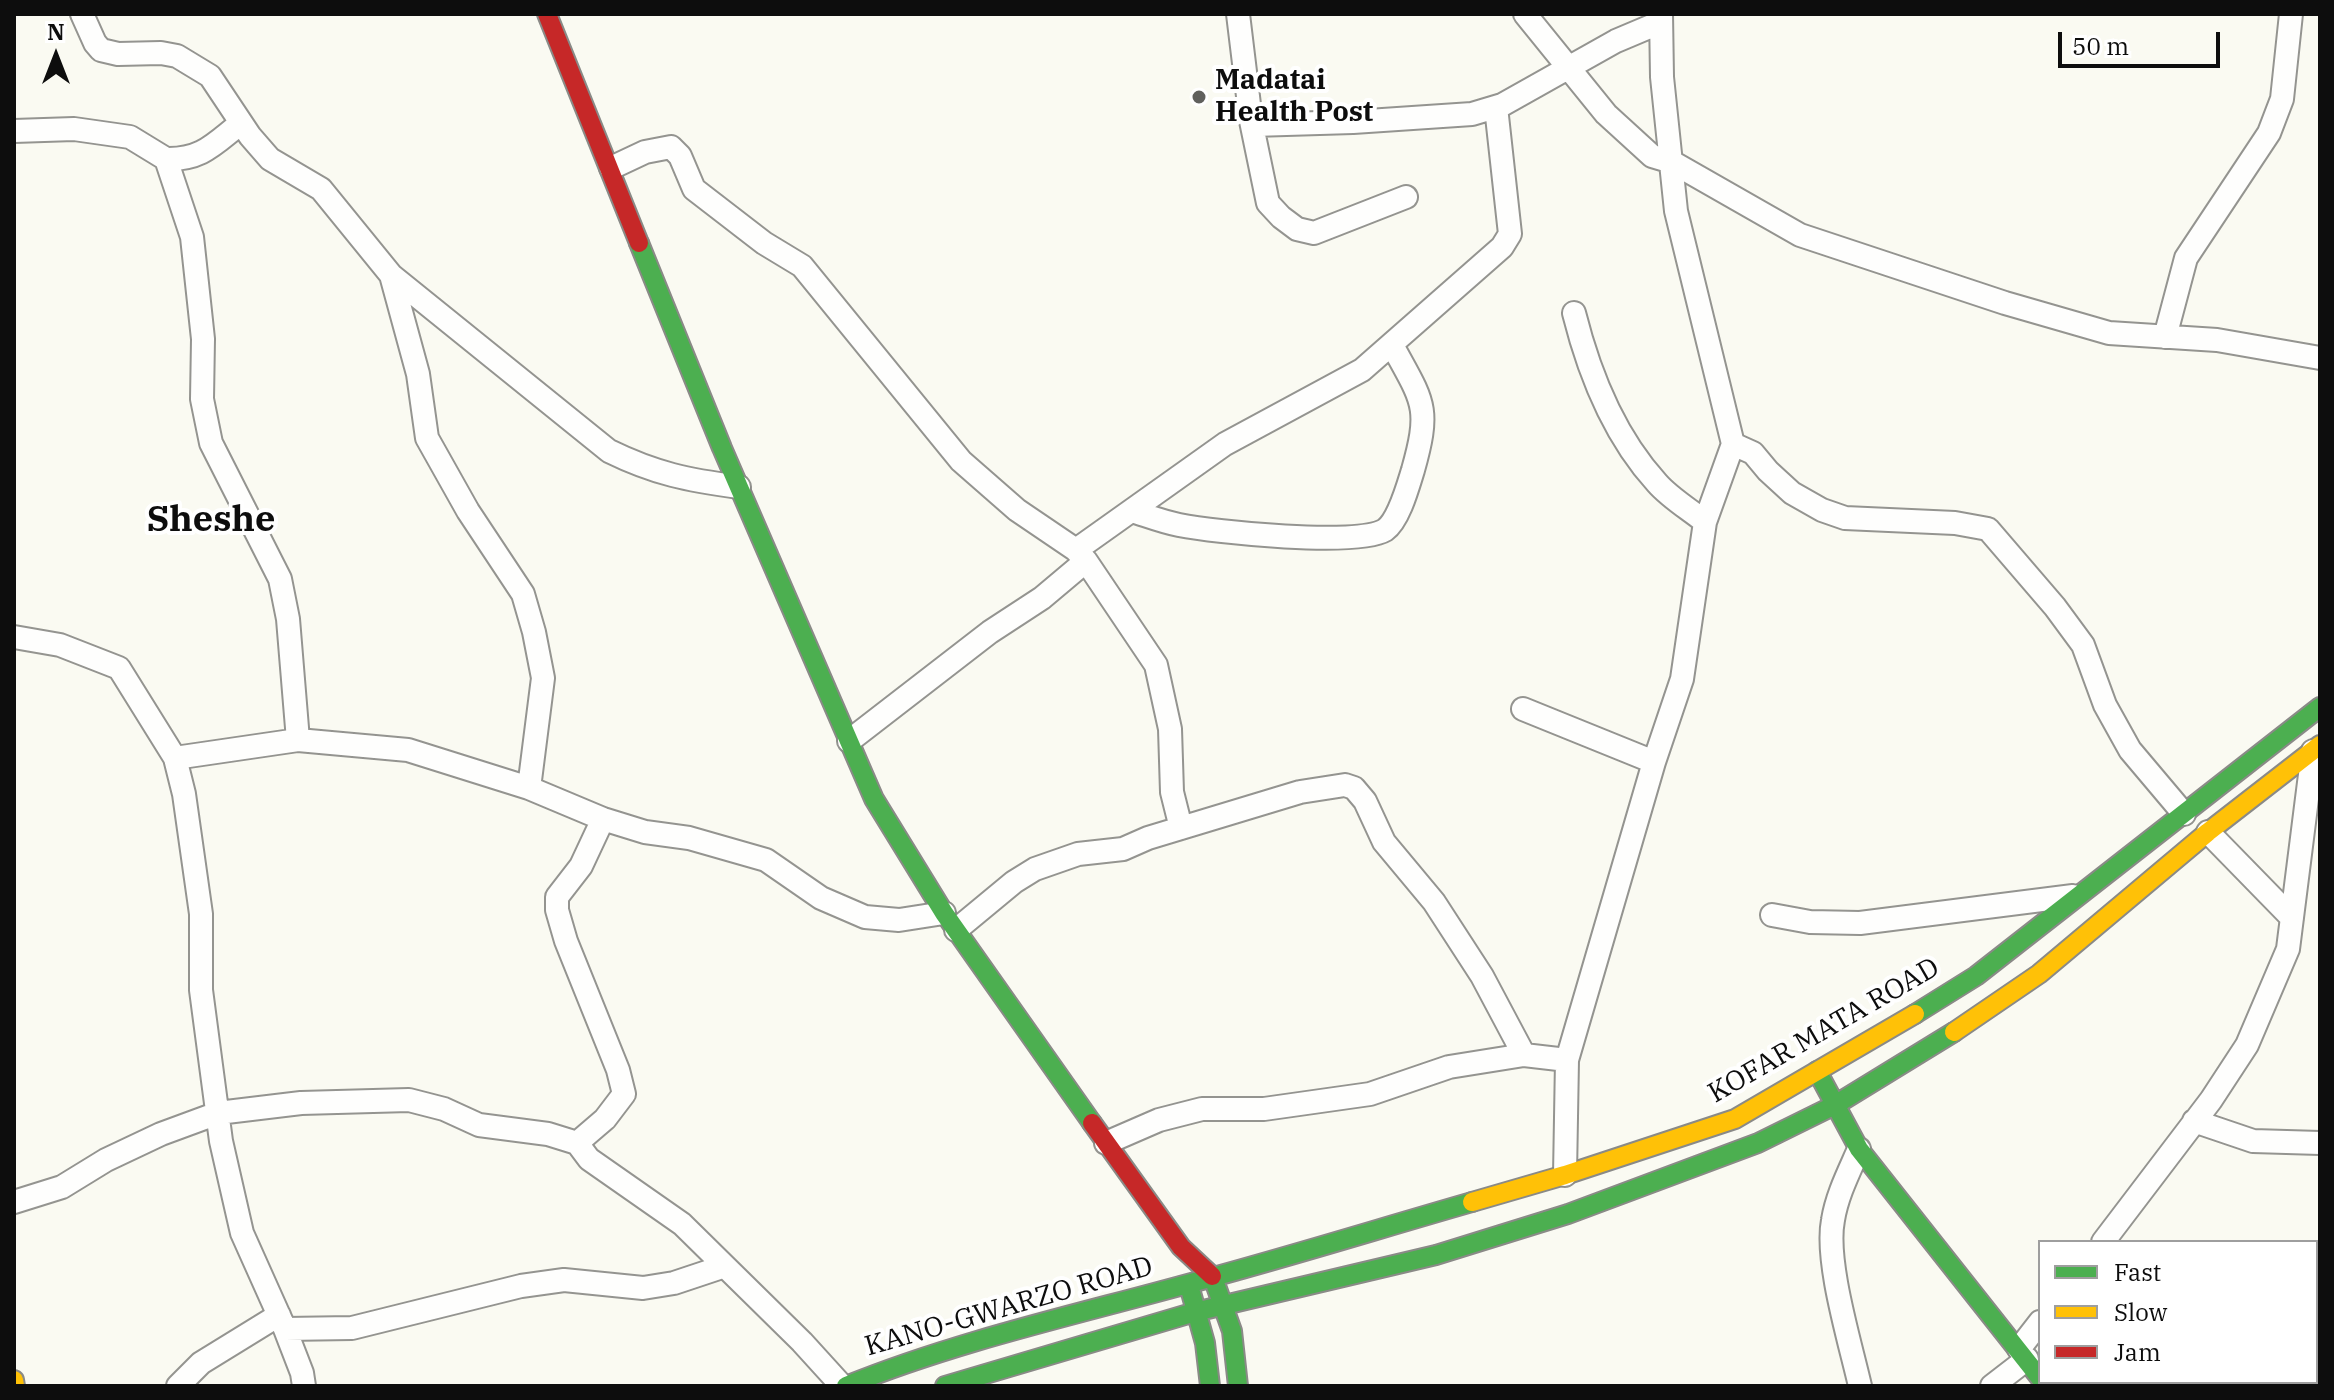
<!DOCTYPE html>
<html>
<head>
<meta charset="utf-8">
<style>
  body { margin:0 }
  #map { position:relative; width:2334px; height:1400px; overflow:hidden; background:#fafaf2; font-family:"IBM Plex Serif",serif }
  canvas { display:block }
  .frame { position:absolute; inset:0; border:16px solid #0d0d0d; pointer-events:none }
  .legend { position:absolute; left:2038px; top:1240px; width:280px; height:144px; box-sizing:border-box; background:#fff; border:2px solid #9e9e9e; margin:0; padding:10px 14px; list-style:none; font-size:24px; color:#0d0d0d }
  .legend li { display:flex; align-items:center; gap:16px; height:40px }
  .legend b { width:40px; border:2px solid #9e9e9e }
  .north { position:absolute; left:16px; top:16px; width:80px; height:80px; -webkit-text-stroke:6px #fff; paint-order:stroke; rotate:0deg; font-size:22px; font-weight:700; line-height:32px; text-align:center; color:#0d0d0d }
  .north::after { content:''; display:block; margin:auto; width:28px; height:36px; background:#0d0d0d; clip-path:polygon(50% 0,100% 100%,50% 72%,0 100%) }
  .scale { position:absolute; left:2058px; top:32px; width:162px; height:36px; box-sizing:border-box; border:4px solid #0d0d0d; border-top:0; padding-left:10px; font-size:24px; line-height:28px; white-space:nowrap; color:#0d0d0d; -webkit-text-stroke:6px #fff; paint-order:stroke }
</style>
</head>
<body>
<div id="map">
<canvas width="2334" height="1400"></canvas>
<div class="frame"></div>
<ul class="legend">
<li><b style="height:10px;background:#4caf50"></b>Fast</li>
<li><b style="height:10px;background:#ffc107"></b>Slow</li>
<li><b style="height:10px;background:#c62828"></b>Jam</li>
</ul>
<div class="north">N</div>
<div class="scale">50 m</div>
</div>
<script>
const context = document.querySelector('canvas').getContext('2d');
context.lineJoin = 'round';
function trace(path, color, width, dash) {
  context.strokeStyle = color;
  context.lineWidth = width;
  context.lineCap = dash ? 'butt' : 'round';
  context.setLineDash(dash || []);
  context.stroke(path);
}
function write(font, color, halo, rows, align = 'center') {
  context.font = font + ' "IBM Plex Serif",serif';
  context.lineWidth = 8;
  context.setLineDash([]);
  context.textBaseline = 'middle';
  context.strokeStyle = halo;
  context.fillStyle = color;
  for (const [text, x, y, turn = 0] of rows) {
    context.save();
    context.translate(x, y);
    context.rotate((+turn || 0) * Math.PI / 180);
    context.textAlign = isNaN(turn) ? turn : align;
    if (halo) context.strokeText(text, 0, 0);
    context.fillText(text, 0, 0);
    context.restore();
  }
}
const street = new Path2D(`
  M82 14 95 43 101 50 118 54 161 53 177 56 210 76 250 136 270 159 321 189 391 275 609 451C656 474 688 480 739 487
  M1238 14 1251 121 1268 203 1281 217 1297 229 1314 233 1406 197
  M1525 14 1606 114 1652 156 1672 162 1800 235 2005 303 2109 333 2217 340 2320 358
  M1253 125 1353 122 1472 114 1502 105 1616 41 1661 22
  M14 131 74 129 130 137 166 159 192 237 203 339 202 399 211 443 280 579 288 619 298 740
  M166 159C202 160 214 144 241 123
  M611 168 645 152 671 147 680 156 694 189 764 243 802 266 961 461 1017 510 1076 550 1086 561 1156 665 1170 729 1172 792 1181 828
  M391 275 418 374 427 438 468 511 523 594 534 632 543 678 529 788
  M1574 313C1589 373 1615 437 1657 483 1670 498 1689 509 1705 522
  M2165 337 2186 258 2269 133 2282 99 2291 14
  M1733 444 1753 453 1768 471 1792 493 1822 510 1845 518 1955 523 1988 529 2055 607 2083 645 2105 705 2130 750 2184 814
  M1132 511C1148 516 1163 522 1179 525 1215 532 1357 547 1385 530 1399 520 1408 486 1413 470 1431 406 1423 402 1392 345
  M1076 550 1225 444 1362 370 1502 247 1510 234 1496 107
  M14 637 60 645 119 668 175 758 298 740 408 750 529 788 603 819 645 832 689 838 766 860 821 898 865 917 899 920 944 913
  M1523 709 1654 762
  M849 741 990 632 1042 598 1086 561
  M175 758 184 794 201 914V990L221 1141 242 1233 285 1329 302 1373 304 1386
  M2208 832 2292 918
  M1772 915 1810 922 1860 923 2073 896
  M956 930 1014 882 1035 869 1078 854 1123 849 1148 838 1300 792 1345 785 1354 788 1365 801 1384 842 1434 902 1482 976 1524 1055
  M2194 1121 2253 1141 2320 1143
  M577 1143 605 1119 624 1094 618 1070 566 941 557 910V897L581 866 603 819
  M1106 1143 1159 1120 1202 1109H1264L1370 1094 1449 1067 1524 1055 1567 1060
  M1859 1149C1849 1172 1837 1195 1833 1220 1825 1261 1850 1342 1860 1386
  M1565 1175 1567 1060 1654 762 1682 679 1705 522 1733 444 1676 211 1662 77 1661 14
  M14 1202 62 1187 106 1160 161 1134 218 1113 301 1103 409 1100 444 1109 479 1125 548 1134 577 1143 589 1159 682 1224 802 1342 842 1386
  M2103 1242 2211 1100 2247 1045 2288 949 2313 751
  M285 1329 352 1328 521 1286 564 1280 643 1288 674 1283 722 1267
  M2019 1349 2040 1322
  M178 1386 201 1363 279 1315
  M1992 1386 2027 1359`);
const fast = new Path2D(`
  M639 243 722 448 874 799 944 913 1092 1123
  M1915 1014 1976 976 2320 707
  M1817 1071 1859 1149 2040 1378
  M1216 1286 1232 1331 1238 1386
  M1190 1289 1205 1343 1210 1386
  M846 1386C957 1341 1075 1315 1191 1283 1285 1258 1378 1229 1472 1202
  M945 1386 1195 1312 1436 1255 1568 1214 1758 1143 1835 1105 1954 1032`);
const slow = new Path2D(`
  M1954 1032 2039 974 2208 832 2320 745
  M1472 1202 1565 1175 1735 1119 1915 1014
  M14 1380 15 1386`);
const jam = new Path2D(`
  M547 14 639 243
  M1092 1123 1181 1247 1212 1276`);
const markers = [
  [1199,97,8,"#60605d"]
];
const poiNames = [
  ["Madatai",1215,81],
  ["Health Post",1215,113]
];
const streetNames = [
  ["KOFAR MATA ROAD",1824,1031,-30],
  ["KANO-GWARZO ROAD",1009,1307,-16]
];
const districtNames = [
  ["Sheshe",211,521]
];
trace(street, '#949490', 26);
trace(fast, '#8a8a87', 22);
trace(slow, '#8a8a87', 22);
trace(jam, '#8a8a87', 22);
trace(street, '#fefefd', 22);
trace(fast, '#4caf50', 18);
trace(slow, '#ffc107', 18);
trace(jam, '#c62828', 18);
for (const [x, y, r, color] of markers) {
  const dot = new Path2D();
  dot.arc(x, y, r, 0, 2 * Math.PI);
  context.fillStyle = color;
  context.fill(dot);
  trace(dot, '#fff', 3);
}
write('bold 28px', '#0d0d0d', '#fff', poiNames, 'left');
write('28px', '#0d0d0d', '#fff', streetNames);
write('bold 36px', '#0d0d0d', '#fff', districtNames);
</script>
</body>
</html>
